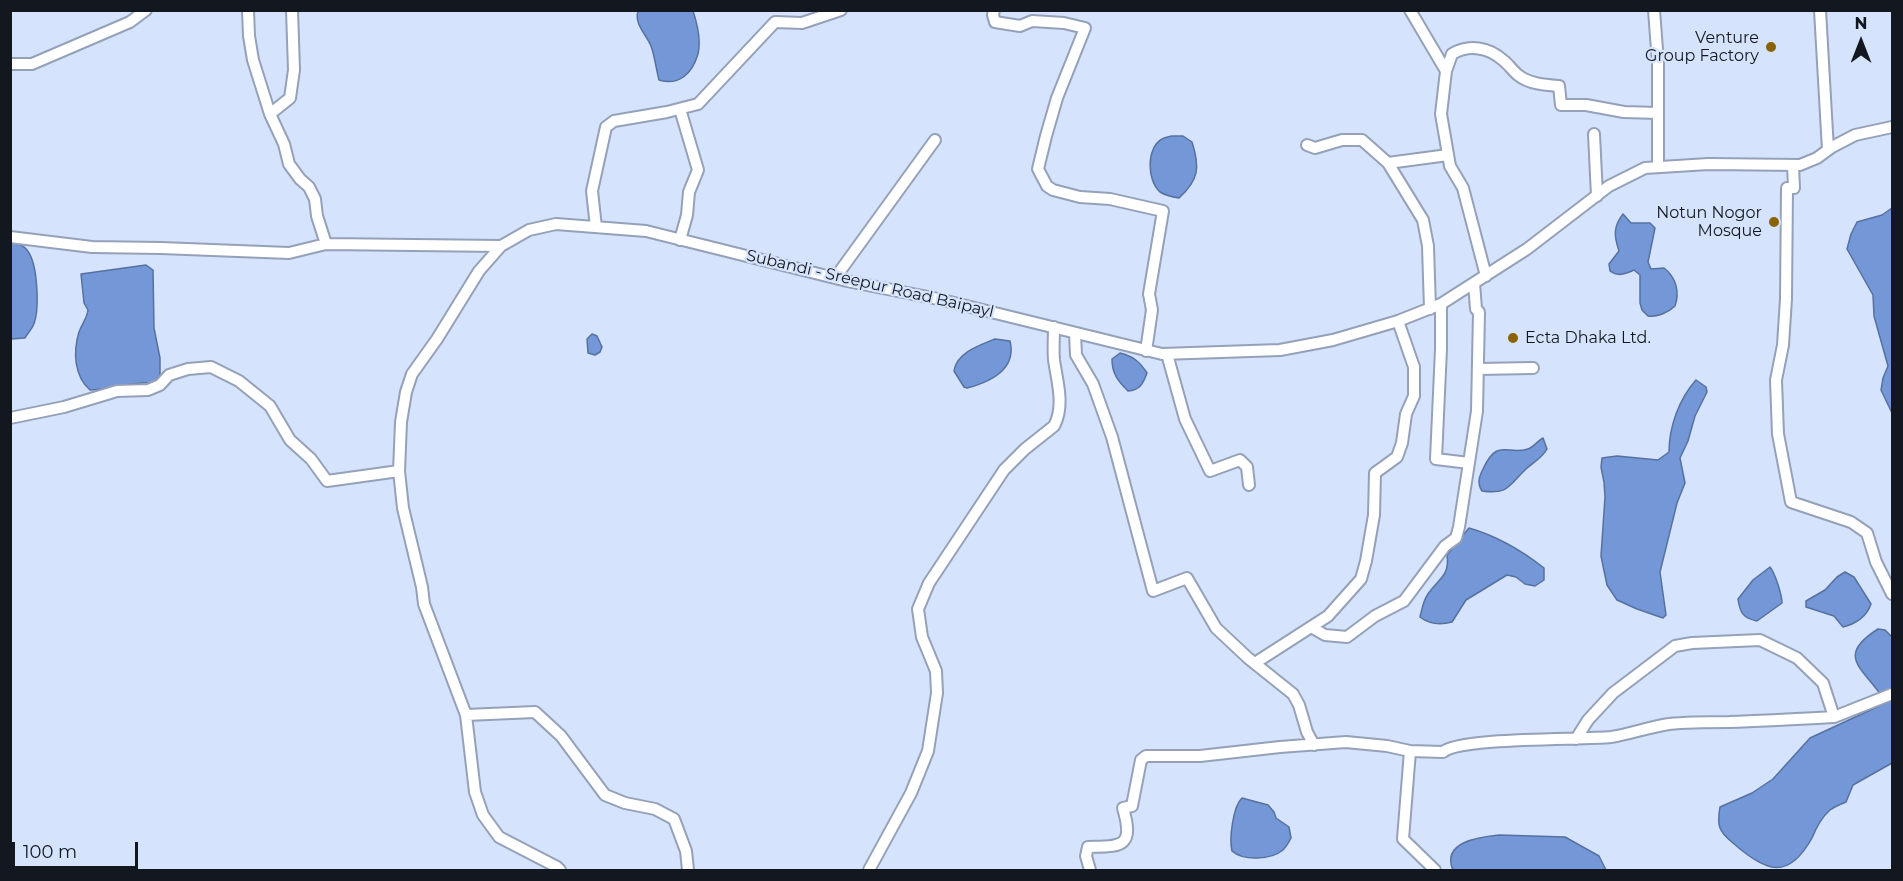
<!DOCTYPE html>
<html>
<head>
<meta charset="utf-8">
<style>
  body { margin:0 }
  #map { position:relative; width:1903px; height:881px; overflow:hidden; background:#d5e3fc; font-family:Montserrat,sans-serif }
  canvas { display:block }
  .frame { position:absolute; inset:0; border:12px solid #131820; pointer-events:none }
  .north { position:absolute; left:1831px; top:12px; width:60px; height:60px; -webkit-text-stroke:4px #d5e3fc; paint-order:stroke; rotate:0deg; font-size:16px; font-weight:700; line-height:24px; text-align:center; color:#131820 }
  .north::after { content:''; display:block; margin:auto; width:21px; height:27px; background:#131820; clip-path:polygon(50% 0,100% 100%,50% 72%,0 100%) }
  .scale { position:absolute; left:12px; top:842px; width:126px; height:27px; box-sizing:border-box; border:3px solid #131820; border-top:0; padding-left:8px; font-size:18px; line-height:21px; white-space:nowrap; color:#131820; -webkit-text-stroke:4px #d5e3fc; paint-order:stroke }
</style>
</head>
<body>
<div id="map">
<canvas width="1903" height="881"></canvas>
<div class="frame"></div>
<div class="north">N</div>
<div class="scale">100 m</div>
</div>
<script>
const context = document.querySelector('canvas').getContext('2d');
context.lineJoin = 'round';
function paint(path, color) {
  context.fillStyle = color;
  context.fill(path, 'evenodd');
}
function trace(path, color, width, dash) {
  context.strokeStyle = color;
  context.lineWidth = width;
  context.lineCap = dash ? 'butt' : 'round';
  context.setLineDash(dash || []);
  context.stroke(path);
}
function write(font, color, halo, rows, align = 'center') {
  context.font = font + ' Montserrat,sans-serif';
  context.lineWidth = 4.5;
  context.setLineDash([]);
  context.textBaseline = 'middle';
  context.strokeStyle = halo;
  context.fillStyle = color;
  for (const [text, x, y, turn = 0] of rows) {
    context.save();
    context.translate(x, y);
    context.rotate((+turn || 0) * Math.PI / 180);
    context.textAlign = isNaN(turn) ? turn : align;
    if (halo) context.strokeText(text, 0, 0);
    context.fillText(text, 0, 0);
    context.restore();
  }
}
const water = new Path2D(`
  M638 11H693C697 23 701 41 698 54 692 74 679 86 659 80 656 69 655 57 651 46 646 34 634 24 638 11Z
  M1172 136H1183L1192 142C1200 167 1199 180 1179 198 1173 197 1165 195 1160 192 1147 181 1146 148 1162 139 1165 137 1168 137 1172 136Z
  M1892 208V413L1881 390 1883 378 1888 366 1874 316 1873 295 1847 249 1851 234 1857 222 1882 215Z
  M1623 214 1631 223H1650L1655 228 1648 262 1651 269 1664 268C1676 277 1680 292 1675 306 1668 313 1657 317 1648 316L1642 310 1640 303V275L1634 270C1625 274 1618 277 1610 271L1609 264 1619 251C1614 236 1613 227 1623 214Z
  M11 242C17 243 23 245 27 250 38 263 40 311 33 326 31 330 27 334 25 338L11 339Z
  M146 265 153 270 154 328 160 358V375L154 383C133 381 111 389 90 390 74 376 73 352 79 332 82 324 87 318 88 310L84 303 81 274Z
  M592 334 597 336 602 347 600 352 595 355 588 353 587 339Z
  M995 339 1010 341C1017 370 990 382 967 388L964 387 954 371C956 353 980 345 995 339Z
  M1120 353C1133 356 1140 362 1147 373 1143 384 1140 390 1128 391 1118 381 1112 374 1112 359Z
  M1696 380 1706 387 1707 392 1695 416 1688 441 1680 458 1685 483 1677 503 1660 572 1666 615 1663 618 1637 609 1617 600 1607 585 1601 556 1605 497 1604 482 1601 467 1602 458 1617 456 1658 460 1669 452C1669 427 1679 399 1696 380Z
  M1543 438 1547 449C1542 458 1534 462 1526 469 1509 485 1509 495 1482 491 1477 483 1479 477 1483 469 1498 437 1507 456 1528 449 1534 447 1537 441 1543 438Z
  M1469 528C1497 536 1521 550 1544 568V580L1535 586 1525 584 1516 577 1507 575 1466 600 1452 622C1441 625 1429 624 1420 617 1422 609 1423 601 1428 594 1439 578 1450 576 1447 555Z
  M1770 567C1775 573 1782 595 1782 603L1757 621C1743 618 1740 613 1738 599L1753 580Z
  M1845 572 1854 577 1871 604C1867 616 1856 624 1843 627L1834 616 1806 607V601L1825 590 1837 577Z
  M1878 629 1885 630 1892 637V690L1881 695C1860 666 1837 655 1878 629Z
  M1892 700V763L1853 785 1846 802C1841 804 1834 807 1830 810 1822 817 1816 828 1812 838 1788 881 1766 872 1733 843 1718 831 1717 825 1720 807L1752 793 1773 779 1810 738Z
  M1242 798 1268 805 1274 812 1276 818 1289 827 1291 838C1289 842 1286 847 1283 850 1271 860 1243 861 1232 851 1229 839 1233 806 1242 798Z
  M1499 835 1565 837 1599 856 1606 870H1453C1441 842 1479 837 1499 835Z`);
const minor = new Path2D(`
  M248 10 249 36 253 60 270 114 284 144 289 164 300 179 309 187 315 199 317 216 326 244
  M994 10 993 15 995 22 1020 26 1032 21 1064 23 1085 28 1057 98 1046 136 1038 169 1047 186 1053 190 1080 197 1110 199 1163 211 1149 294 1152 310 1146 351
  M1410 10 1446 71 1441 114 1450 166 1463 188 1486 276
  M1654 10 1658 63V167
  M1820 10 1828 150
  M10 64H32L130 22 146 10
  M1446 71 1452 54C1469 44 1489 47 1504 61 1509 65 1513 71 1518 75 1529 84 1545 85 1559 86L1561 105H1586L1624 112 1658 113
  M680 109 698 170 689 192 687 215 680 240
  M270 114 290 98 294 70 292 10
  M1594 134 1597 196
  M1307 145 1315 148 1342 140H1362L1388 163 1448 155
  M1388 163 1423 220 1428 246 1430 309
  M1793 165 1794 188H1787L1786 299 1783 345 1776 380 1778 434 1791 502 1851 522 1867 533 1876 562 1892 594
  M596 227 592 191 606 127 614 121 667 112 698 104 775 22 802 23 841 10
  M10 237 92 247 161 248 289 253 326 244 501 246
  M835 278 935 140
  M1441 304V349L1436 459 1469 463
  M1075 333 1076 355 1093 384 1112 437 1153 591 1187 578 1216 628 1248 658 1293 694 1299 705 1307 732 1314 745
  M1167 354 1185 419 1210 471 1240 460 1247 467 1249 485
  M1478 369 1533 368
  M10 418 64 407 117 391 148 390 160 385 169 375 188 369 211 367 239 381 270 406 290 440 311 459 327 481 399 471
  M1311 627 1325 635 1347 637 1375 616 1404 601 1445 546 1456 538 1459 527 1477 411 1479 312 1476 309 1474 283
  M1255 663 1328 616 1361 579 1366 561 1374 515 1375 473 1397 457 1402 443 1406 414 1414 396V367L1398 321
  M466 715 535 712 561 736 605 795 625 803 655 809 674 819 686 851 688 870
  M1576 739 1588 720 1613 693 1675 646 1692 643 1760 640 1797 658 1823 683 1834 717 1892 694
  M1410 751 1403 839 1435 870
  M560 870 557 867 499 837 483 815 475 792 466 715 424 604 422 587 403 508 399 471 401 422 406 392 412 374 437 339 479 271 501 246 529 230 556 224 646 231 847 281 938 299 1162 354 1280 350 1333 340 1398 321 1441 304 1527 249 1609 186 1645 168 1708 164 1800 165 1817 158 1832 147 1855 135 1892 127
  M869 870 911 793 928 751 937 693 936 671 922 637 918 609 929 583 1004 470 1025 449 1054 426C1065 406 1057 381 1054 360 1053 349 1054 338 1054 327
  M1090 870 1086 856 1088 847C1120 846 1135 849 1123 808L1132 806 1141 760 1146 756H1200L1280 747 1346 742 1387 746 1410 751 1443 752C1460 737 1581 740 1611 737 1630 734 1649 727 1669 724 1689 722 1709 722 1729 722 1764 721 1799 719 1834 717`);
const markers = [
  [1771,47,6,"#8a6301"],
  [1774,222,6,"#8a6301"],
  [1513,338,6,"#8a6301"]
];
const poiNames = [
  ["Venture",1759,38],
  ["Group Factory",1759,56],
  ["Notun Nogor",1762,213],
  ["Mosque",1762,231],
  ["Ecta Dhaka Ltd.",1525,338,"left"]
];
const streetNames = [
  ["Subandi - Sreepur Road Baipayl",870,284,13]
];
paint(water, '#7397d7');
trace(water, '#5671a0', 1.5);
trace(minor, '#94a1b8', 14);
trace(minor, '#fff', 10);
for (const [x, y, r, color] of markers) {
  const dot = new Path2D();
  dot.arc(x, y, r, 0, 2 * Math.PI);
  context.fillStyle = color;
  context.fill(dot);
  trace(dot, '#d5e3fc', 2);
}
write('16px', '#131820', '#d5e3fc', poiNames, 'right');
write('16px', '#131820', '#d5e3fc', streetNames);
</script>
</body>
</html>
